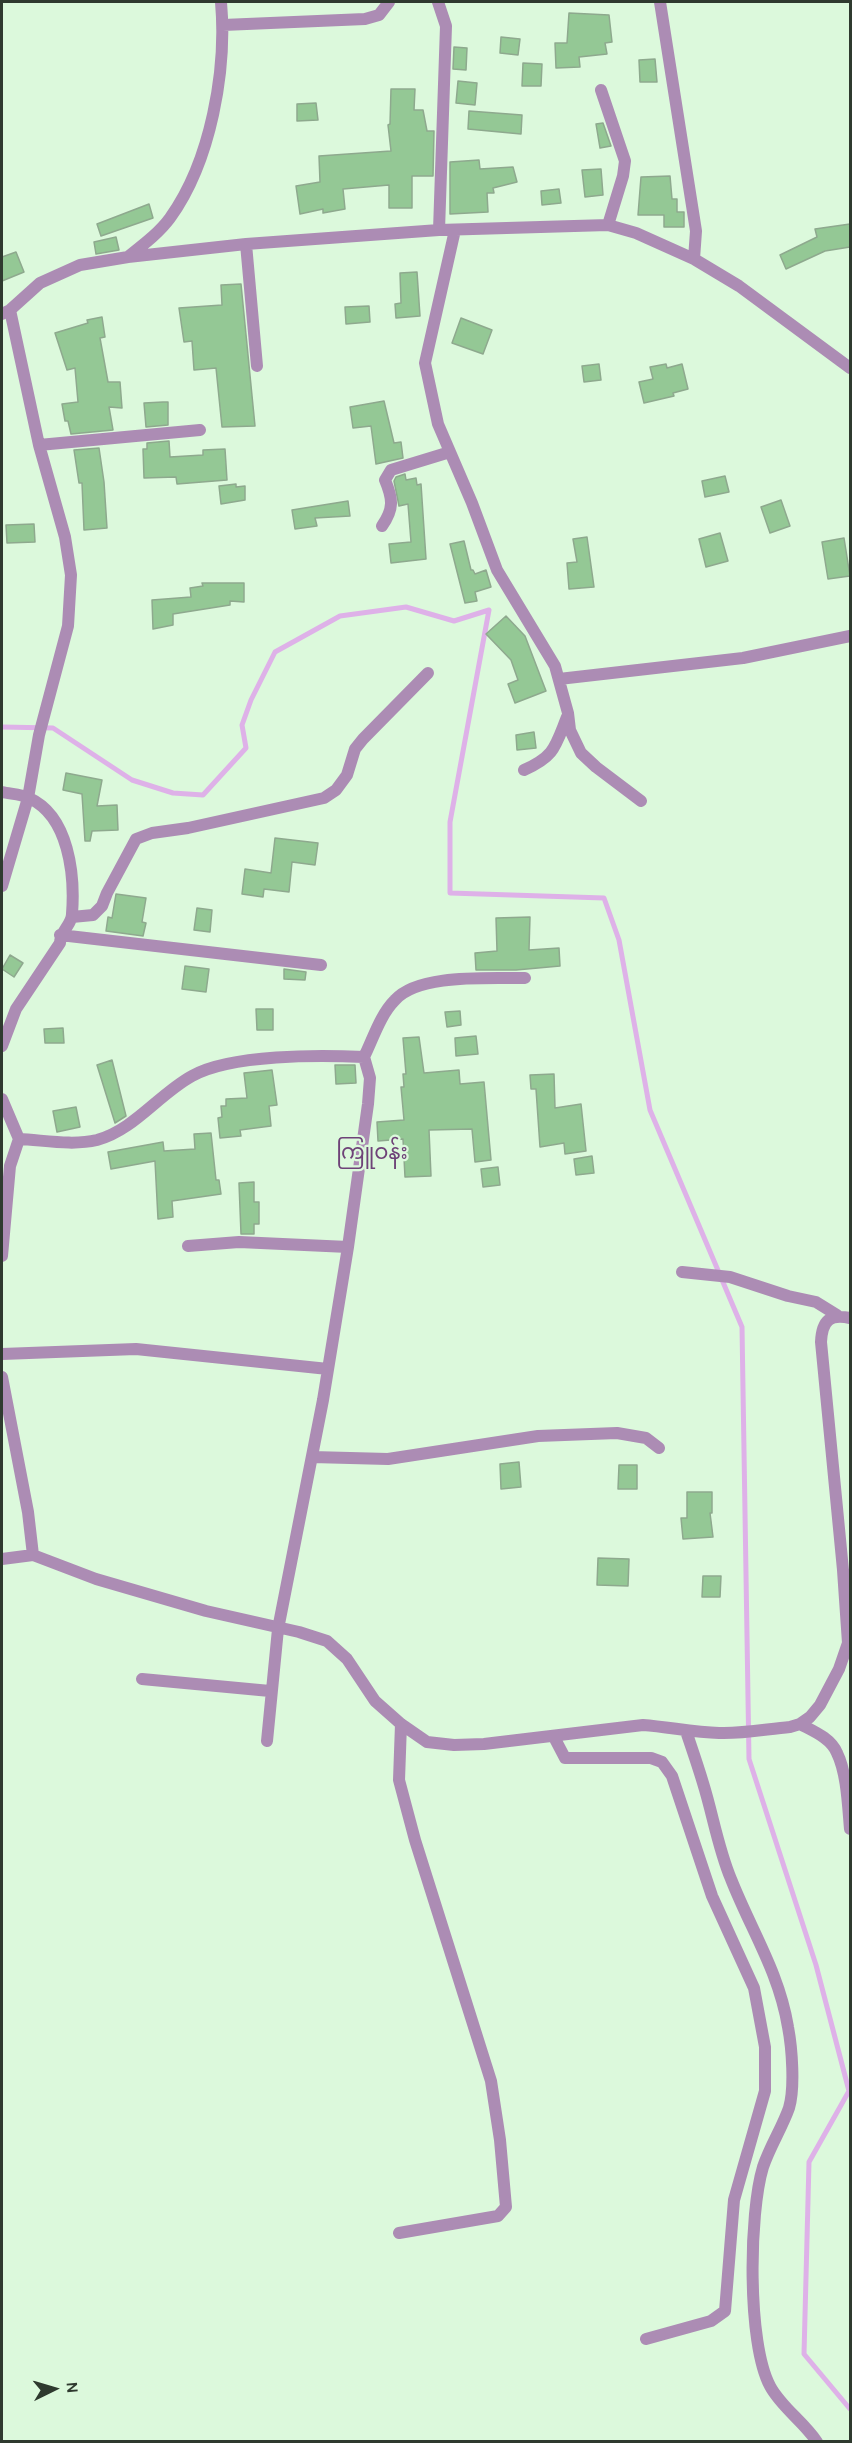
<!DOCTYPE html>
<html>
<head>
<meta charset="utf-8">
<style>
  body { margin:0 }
  #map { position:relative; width:852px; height:2443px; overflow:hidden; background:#dcf9dc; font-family:Karla,sans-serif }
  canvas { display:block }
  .frame { position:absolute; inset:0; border:3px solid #2f3a2f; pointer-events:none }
  .north { position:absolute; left:24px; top:2359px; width:60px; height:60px; -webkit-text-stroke:4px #dcf9dc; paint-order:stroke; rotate:85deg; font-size:16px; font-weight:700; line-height:24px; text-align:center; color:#2f3a2f }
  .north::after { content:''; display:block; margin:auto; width:21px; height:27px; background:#2f3a2f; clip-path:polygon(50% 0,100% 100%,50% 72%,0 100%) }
</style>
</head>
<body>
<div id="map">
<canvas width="852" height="2443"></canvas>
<div class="frame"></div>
<div class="north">N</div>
</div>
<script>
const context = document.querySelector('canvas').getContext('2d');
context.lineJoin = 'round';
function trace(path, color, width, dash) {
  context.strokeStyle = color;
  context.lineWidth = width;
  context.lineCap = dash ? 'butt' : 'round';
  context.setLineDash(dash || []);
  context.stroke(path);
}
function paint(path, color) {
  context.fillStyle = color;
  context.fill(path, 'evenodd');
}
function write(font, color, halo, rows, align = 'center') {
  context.font = font + ' Karla,"Noto Sans Myanmar",sans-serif';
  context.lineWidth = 4.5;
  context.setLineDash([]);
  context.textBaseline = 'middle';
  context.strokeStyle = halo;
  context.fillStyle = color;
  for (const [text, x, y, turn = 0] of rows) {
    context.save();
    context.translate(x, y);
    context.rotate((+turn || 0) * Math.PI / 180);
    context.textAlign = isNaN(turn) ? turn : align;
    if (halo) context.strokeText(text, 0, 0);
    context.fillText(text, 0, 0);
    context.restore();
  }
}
const stream = new Path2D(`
  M2 727 53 728 132 780 173 793 203 795 246 748 242 725 251 700 275 652 340 616 406 607 454 621 489 610 450 822V893L604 898 619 940 650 1110 742 1327 749 1759 816 1965 849 2091 809 2162 804 2354 850 2409`);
const building = new Path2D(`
  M569 13 609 15 612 42 605 43 607 54 579 57 580 67 556 68 555 43H567Z
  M501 37 520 39 518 55 500 53Z
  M454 47 467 48 466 70 453 69Z
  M655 59 657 82H640L639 60Z
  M523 63 542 64 541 86H522Z
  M458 81 477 83 475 105 456 103Z
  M391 89H415L414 110H423L427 131H434L433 176H412V208H389V185L343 189 345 209 323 213V209L300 214 296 186 320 182 319 156 391 151 388 125 390 124Z
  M316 103 318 120 297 121V104Z
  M469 111 522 115 521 134 468 129Z
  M603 123 611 146 600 148 596 124Z
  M479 160 480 169 513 167 517 182 493 188 494 193H487L488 212 450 214V162Z
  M601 169 603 195 585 197 582 170Z
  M670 176 672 199H677V212H684V227H664V215H638L641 177Z
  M559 189 561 203 542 205 541 191Z
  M149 204 153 218 101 236 97 224Z
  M850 224V247L825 251 786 269 780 255 817 237 815 229Z
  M116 237 119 250 96 254 94 242Z
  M16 252 24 272 2 281V257Z
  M417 272 420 316 396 318 395 304 401 303 400 273Z
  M241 284 255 426 222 427 216 368 194 370 192 341 184 342 179 308 222 305 221 285Z
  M369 306 370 322 346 324 345 307Z
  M102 317 105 337 100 338 108 382H120L122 408 109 407 113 430 71 434 68 421H65L62 404 78 402 75 368 67 370 55 333 88 323 87 320Z
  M461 318 492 330 483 354 452 343Z
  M599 364 601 380 584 382 582 366Z
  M666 364 667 368 682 364 688 389 673 393 674 396 644 403 639 382 653 379 650 367Z
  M384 401 394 443 401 442 403 458 376 464 371 426 353 428 350 407Z
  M163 402H168V425L146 427 144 403Z
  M169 441 170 457 203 455V450L225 449 227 480 177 484 176 477 144 478 143 449H147V443Z
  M99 448 104 482 107 528 84 530 82 483H79L74 450Z
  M405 474 406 480 416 478 417 485 421 484 426 559 391 563 389 544 411 542 408 504 399 506 394 481 396 477Z
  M725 476 729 492 705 497 702 481Z
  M236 484V487L245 486V500L221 504 219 486Z
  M781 500 790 526 770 533 761 507Z
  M348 501 350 516 315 518 317 526 295 529 292 510Z
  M34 524 35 542 7 543 6 525Z
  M720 533 728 561 706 567 699 539Z
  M587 537 594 587 569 589 567 563 577 562 573 539Z
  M844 538 850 576 828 579 822 542Z
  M464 541 471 570H473L475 574 486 570 491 587 475 592 477 601 465 603 450 544Z
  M202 583H244V602L230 601V605L173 614V625L153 629 152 600 191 597 190 588 203 586Z
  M506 616 525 636 546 691 515 703 508 684 518 680 511 660 486 634Z
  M534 732 536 748 517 750 516 735Z
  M66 773 102 780 97 806 117 805 118 830 92 831 90 841H85L82 794 63 790Z
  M275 838 318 843 315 865 292 862 289 892 264 889 263 897 242 894 245 869 271 873Z
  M116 894 146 898 142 922 146 923 143 936 106 931 108 917 112 918Z
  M197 908 212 910 210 932 194 930Z
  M530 917 529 950 559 948 560 966 516 970H476L475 953 497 951 496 918Z
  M10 955 23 963 14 977 2 969Z
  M185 966 209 969 206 992 182 989Z
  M284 969 306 972 305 980 284 979Z
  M256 1009H273V1030H257Z
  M460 1011 461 1025 447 1027 445 1012Z
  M63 1028 64 1043H45L44 1029Z
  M476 1036 478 1054 456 1056 455 1038Z
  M419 1037 424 1073 459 1070 460 1084 484 1082 491 1160 475 1162 472 1129 429 1130 431 1176 405 1177 403 1139 378 1141 377 1122 404 1120 401 1087H404L403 1074H406L403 1038Z
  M112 1060 126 1116 115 1123 97 1065Z
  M335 1065H355L356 1083 336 1084Z
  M272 1070 277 1105 269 1106 271 1126 240 1130 241 1136 220 1138 218 1118 222 1117 221 1106H226V1099L247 1098 244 1073Z
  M554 1074 555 1108 581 1104 586 1151 565 1154 564 1143 540 1147 536 1089H531L530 1075Z
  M76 1107 80 1127 57 1132 53 1111Z
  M211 1133 216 1180H219L221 1194 172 1201 173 1217 158 1219 155 1161 111 1169 108 1152 163 1142 164 1151 195 1149 194 1134Z
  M592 1156 594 1173 576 1175 574 1159Z
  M498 1167 500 1185 483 1187 481 1169Z
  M254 1182V1202H259V1224H254V1234H241L239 1183Z
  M519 1462 521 1487 501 1489 500 1464Z
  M619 1465H637V1489H618Z
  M687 1492H712V1513H710L713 1537 683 1539 681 1518H687Z
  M598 1558 629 1559 628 1586 597 1585Z
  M703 1576H721L720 1597H702Z`);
const street = new Path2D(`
  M438 2 446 26 439 230
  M660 2 696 231 694 259
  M223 25 365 19 379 15 389 2
  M601 90 625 161 623 176 608 225
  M455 230 425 363 438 424 472 503 497 570 555 666 568 713 570 730 581 753 596 767 641 801
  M246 244 257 366
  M129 256C143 245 159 233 170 218 211 161 227 70 221 2
  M2 314 10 310 40 283 80 265 128 257 246 244 439 230 608 225 636 233 694 259 739 286 850 368
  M39 445 200 430
  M382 526C394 509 393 499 385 480L391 470 450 452
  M559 679 743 658 850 636
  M524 770C555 756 555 747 567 717
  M2 792C10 794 21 794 29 798 69 816 75 875 72 914 72 925 60 931 60 943L16 1009 2 1046
  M2 886 28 798 39 735 68 626 71 575 65 537 39 445 10 310
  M72 917 93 915 102 906 107 893 136 839 152 833 188 828 324 798 336 790 347 775 355 749 363 739 428 673
  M60 935 321 965
  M364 1057C373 1039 380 1015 395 1000 419 973 490 979 525 978
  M2 1099 19 1139 10 1166 2 1256
  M19 1139C43 1140 72 1146 97 1140 134 1130 159 1094 192 1076 231 1054 320 1055 364 1057L370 1078 368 1104 348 1247 323 1400 278 1629 267 1741
  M188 1246 239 1242 348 1247
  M682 1272 730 1277 788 1296 816 1302 837 1315
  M2 1354 136 1349 328 1369
  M2 1377 28 1512 33 1555 96 1579 206 1611 299 1632 327 1641 347 1659 375 1701 401 1724 427 1742 454 1745 484 1744 643 1725C669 1727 693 1732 719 1733 742 1734 767 1729 790 1727L800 1724 810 1717 820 1705 839 1669 848 1643 843 1570 821 1342C822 1320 830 1314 850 1318
  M312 1457 388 1459 538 1436 617 1433 646 1438 659 1448
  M2 1559 33 1555
  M142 1679 270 1691
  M800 1724C813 1731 831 1738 837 1753 847 1773 848 1807 850 1829
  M686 1731C692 1749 698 1766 703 1783 713 1815 718 1848 731 1879 751 1930 779 1972 788 2027 792 2048 795 2088 789 2108 782 2128 770 2146 763 2167 749 2213 747 2343 770 2386 781 2407 804 2422 817 2442
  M554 1737 565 1758H651L662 1762 672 1776 712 1896 754 1988 765 2047V2091L734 2200 725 2311 711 2321 646 2339
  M399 2233 498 2216 506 2207 500 2140 491 2081 415 1840 399 1780 401 1724`);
const quarterNames = [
  ["ကြူဝန်း",372,1153]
];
trace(stream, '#deb1e8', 5);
paint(building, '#94c895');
trace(building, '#8ea98e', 1.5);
trace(street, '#ac8cb4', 12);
write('21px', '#6e4278', '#dcf9dc', quarterNames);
</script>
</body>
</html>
